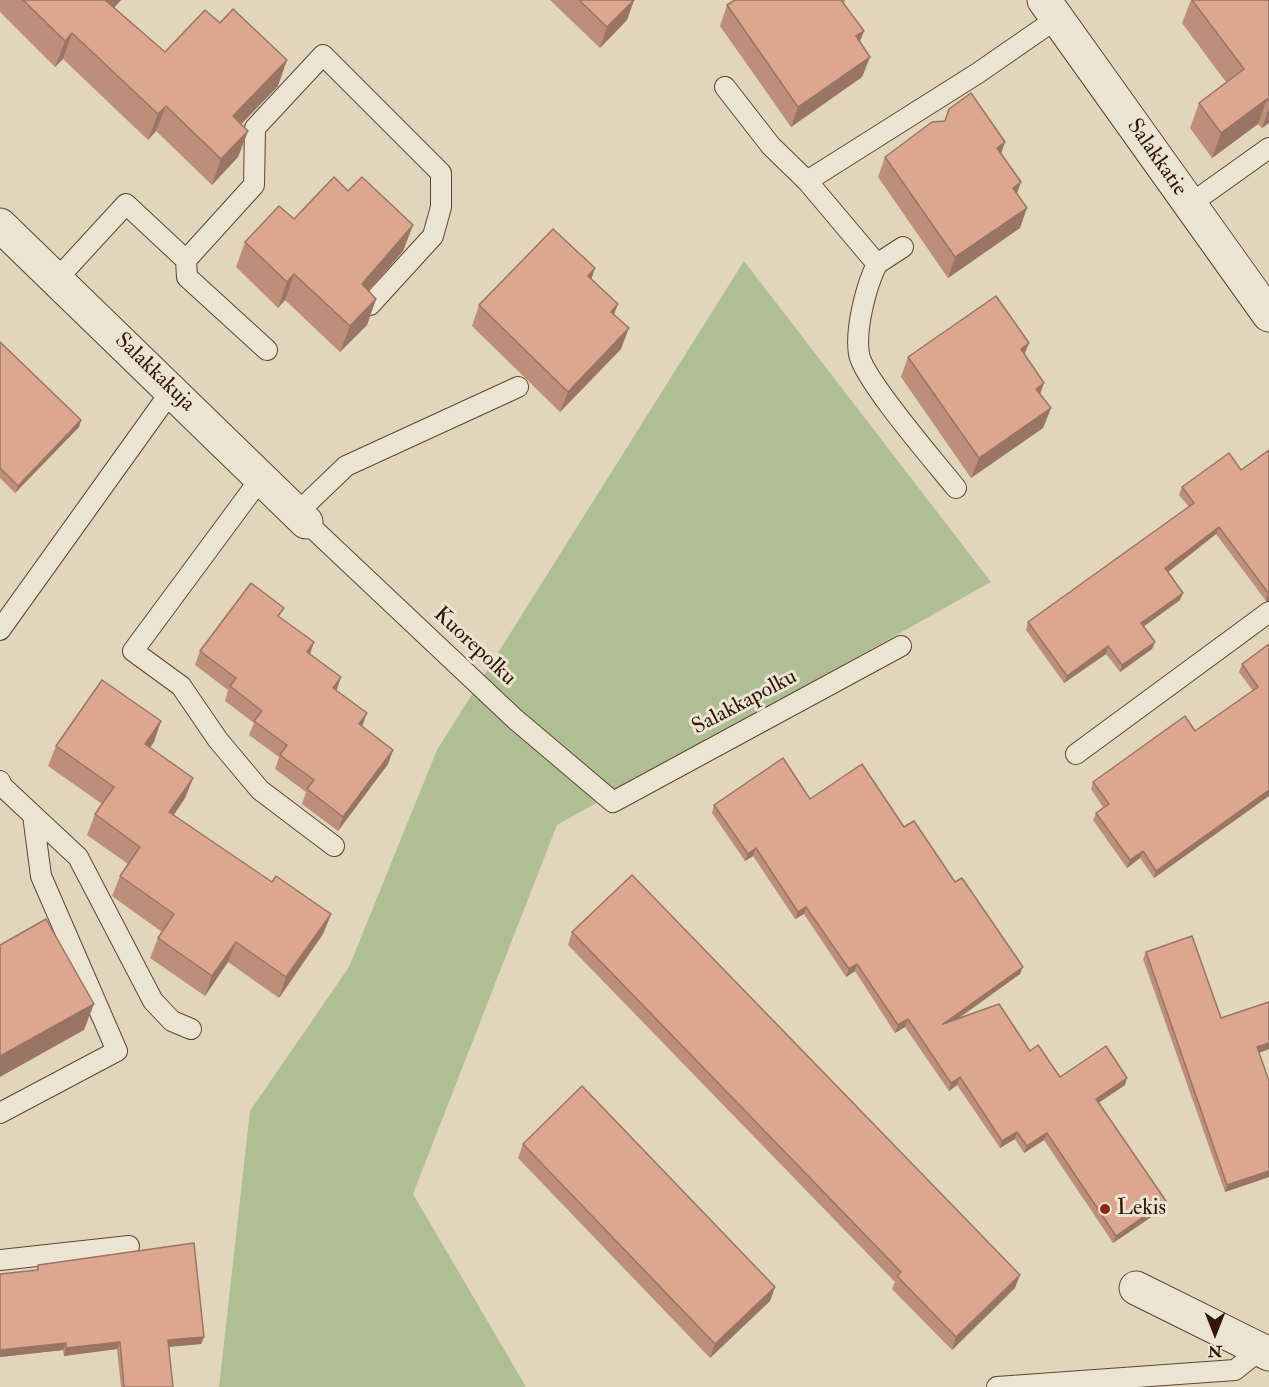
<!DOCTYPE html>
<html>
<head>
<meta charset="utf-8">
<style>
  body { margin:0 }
  #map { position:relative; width:1269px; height:1387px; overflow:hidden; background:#e1d5bb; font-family:"IM FELL Double Pica",serif }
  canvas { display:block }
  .north { position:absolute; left:1185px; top:1303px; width:60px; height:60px; -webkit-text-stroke:4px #ece4d3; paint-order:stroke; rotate:180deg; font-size:16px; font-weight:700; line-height:24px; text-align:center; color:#321606 }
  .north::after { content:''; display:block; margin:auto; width:21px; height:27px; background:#321606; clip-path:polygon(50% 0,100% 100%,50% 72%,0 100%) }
</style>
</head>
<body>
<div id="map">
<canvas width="1269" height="1387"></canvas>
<div class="north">N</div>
</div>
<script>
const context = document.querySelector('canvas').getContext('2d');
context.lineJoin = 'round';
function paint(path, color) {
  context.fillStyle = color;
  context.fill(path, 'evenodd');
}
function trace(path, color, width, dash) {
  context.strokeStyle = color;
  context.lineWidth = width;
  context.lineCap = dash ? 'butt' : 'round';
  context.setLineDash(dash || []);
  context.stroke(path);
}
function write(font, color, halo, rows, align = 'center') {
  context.font = font + ' "IM FELL Double Pica",serif';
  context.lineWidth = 6;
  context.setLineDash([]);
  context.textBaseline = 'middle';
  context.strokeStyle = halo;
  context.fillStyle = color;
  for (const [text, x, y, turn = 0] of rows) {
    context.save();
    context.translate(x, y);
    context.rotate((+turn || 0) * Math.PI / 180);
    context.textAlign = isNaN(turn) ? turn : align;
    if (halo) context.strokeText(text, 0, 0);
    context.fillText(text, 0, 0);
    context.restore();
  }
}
const green = new Path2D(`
  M744 261 991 582 557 825 413 1194 526 1387H219L250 1111 349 967 437 750Z`);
const lane = new Path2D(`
  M725 87 771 146 807 181 877 264C866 286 855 329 859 354 863 379 936 463 956 488
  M807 181 978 73 1056 19
  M1189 205 1269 148
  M186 260 254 185 255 128 323 55 441 173V207L433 236 370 305
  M877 264 903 247
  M57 279 126 204 186 260 187 277 267 350
  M261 478 133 651 181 686 218 740 260 790 334 846
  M297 513 346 466 518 387
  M306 522 515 719 613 802 901 646
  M0 630 172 390
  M1076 754 1269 612
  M0 781 2 786 33 815 41 876 117 1051 0 1113
  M33 815 78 857 153 1001 172 1021 191 1029
  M0 1260 129 1246
  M997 1387 1235 1370 1260 1350`);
const street = new Path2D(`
  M1044 0 1269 315
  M0 225 306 522
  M1136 1288 1269 1354`);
const wall = new Path2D(`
  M0 0H121L114 8 165 52 278 86 241 124 248 131 238 157 212 185 156 131 148 140 63 59 55 67 0 12Z
  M550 0H634L627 20 600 48Z
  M735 0H845L844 4 860 42 870 57 862 77 791 127 720 26 727 5Z
  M1191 0H1269V123L1262 128 1258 124 1212 158 1190 128 1199 103 1226 82 1182 23Z
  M1001 154 1017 193 1020 228 948 278 878 177 885 157Z
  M348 191 413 225 403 251 369 291 376 299 367 325 340 352 285 300 278 308 236 267 245 242 294 219Z
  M595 268 591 279 614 314 621 349 560 412 472 326 479 305Z
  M0 342 81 420 79 427 15 493 0 478Z
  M1025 355 1040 394 1051 408 1043 428 971 478 901 377 908 357Z
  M1269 450V601H1266L1216 534 1168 572 1180 600 1144 626 1155 642 1152 649 1120 672 1106 654 1064 683 1026 630 1028 622 1189 507 1179 495 1182 487 1241 470Z
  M280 617 310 654 341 677 336 690 362 726 393 750 388 764 338 831 302 804 306 792 275 769 279 757 249 735 254 723 225 701 228 690 195 665 200 651Z
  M1269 644V796L1154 878 1140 858 1127 868 1093 820 1096 813 1103 807 1091 789 1093 782 1195 731 1253 691 1239 672 1242 664Z
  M154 742 150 748 193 778 185 798 174 815 272 882 331 914 323 934 279 998 228 962 205 996 150 958 158 938 162 932 112 896 120 876 128 864 87 835 95 814 102 804 48 766 56 746Z
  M810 799 904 827 955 882 1020 974 958 1019 1030 1051 1060 1077 1125 1085 1099 1102 1163 1209 1113 1243 1044 1140 1024 1153 1015 1139 1000 1148 957 1085 949 1091 905 1027 895 1033 855 971 846 977 804 914 795 919 753 856 745 861 712 813 714 805Z
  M572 932 1015 1288 952 1350 892 1289 895 1282 568 945Z
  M1146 952 1221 1018 1269 1049 1259 1053 1269 1081V1177L1225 1192 1143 959Z
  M523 1144 775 1287 770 1301 710 1358 518 1158Z
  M38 1265 204 1337 201 1344 169 1347 173 1387H121L117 1349 64 1356 63 1350 0 1357V1274L36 1271Z`);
const shadedWall = new Path2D(`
  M105 0H121L96 26Z
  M634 0 627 20 600 48 607 27Z
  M864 31 856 52V36Z
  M72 33 63 59 55 67 65 41Z
  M870 57 862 77 791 127 798 107Z
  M287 60 278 86 224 142 233 116Z
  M1267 99 1258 124 1212 158 1221 133Z
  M166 106 156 131 148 140 158 114Z
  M1269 108V123L1262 128Z
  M248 131 238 157 212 185 221 159Z
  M1005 142 998 163 997 148Z
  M1021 182 1014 202 1013 188Z
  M1027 208 1020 228 948 278 955 257Z
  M413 225 403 251 352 310 362 284Z
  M595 268 588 289V276Z
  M294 274 285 300 278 308 287 282Z
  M376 299 367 325 340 352 350 326Z
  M618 304 610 325 611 312Z
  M629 328 621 349 560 412 568 392Z
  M1029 343 1021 363V349Z
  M1044 383 1037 403 1036 389Z
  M1051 408 1043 428 971 478 979 458Z
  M81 420 79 427 15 493 18 486Z
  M1219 527 1216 534 1163 576 1165 568Z
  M1183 593 1180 600 1139 630 1141 623Z
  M1268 594H1269V601H1266Z
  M314 642 309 657 307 652Z
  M1155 642 1152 649 1120 672 1122 665Z
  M1108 646 1106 654 1064 683 1067 676Z
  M341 677 336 692 333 688Z
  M367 713 362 727 359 724Z
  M161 721 154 742 137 765 145 744Z
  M393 750 388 764 338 831 343 817Z
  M193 778 185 798 162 832 169 812Z
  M1269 790V796L1154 878 1156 871Z
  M756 848 753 856 745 861 748 854Z
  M1143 851 1140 858 1127 868 1130 860Z
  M806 907 804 914 795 919 798 912Z
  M331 914 323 934 279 998 286 977Z
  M236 942 228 962 205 996 212 976Z
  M857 964 855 971 846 977 849 969Z
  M1023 967 1020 974 940 1031 943 1024Z
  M94 1004 84 1030 0 1077V1056Z
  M908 1019 905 1027 895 1033 898 1025Z
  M1269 1043V1049L1255 1054 1257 1047Z
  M960 1077 957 1085 949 1091 951 1083Z
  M1127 1078 1125 1085 1094 1106 1096 1099Z
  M1017 1132 1015 1139 1000 1148 1002 1141Z
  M1047 1133 1044 1140 1024 1153 1027 1146Z
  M1269 1171V1177L1225 1192 1227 1185Z
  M1166 1201 1163 1209 1113 1243 1116 1236Z
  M1020 1275 1015 1288 952 1350 956 1337Z
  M775 1287 770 1301 710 1358 715 1344Z
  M204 1337 201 1344 165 1347 168 1340Z
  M120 1342 117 1349 64 1356 66 1348Z
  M66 1343 63 1350 0 1357V1350Z`);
const building = new Path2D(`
  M23 0H105L165 52 205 10 220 23 233 9 287 60 233 116 248 131 221 159 166 106 158 114 72 33 65 41Z
  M579 0H634L607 27Z
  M735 0H841L864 31 856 36 870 57 798 107 727 5Z
  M1192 0H1269V101L1267 99 1221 133 1199 103 1244 69Z
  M971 93 1005 142 997 148 1021 182 1013 188 1027 208 955 257 885 157 932 122 945 121 949 109Z
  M334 177 348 191 362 177 413 225 362 284 376 299 350 326 294 274 287 282 245 242 279 206 294 219Z
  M553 229 595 268 588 276 618 304 611 312 629 328 568 392 479 305Z
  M996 296 1029 343 1021 349 1044 383 1036 389 1051 408 979 458 908 357Z
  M0 342 81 420 18 486 0 468Z
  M1269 450V594L1219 527 1165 568 1183 593 1141 623 1155 642 1122 665 1108 646 1067 676 1028 622 1194 503 1182 487 1229 453 1241 470Z
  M251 583 284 608 278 616 314 642 307 652 341 677 333 688 367 713 359 724 393 750 343 817 307 789 314 780 280 755 287 745 254 721 262 711 230 686 236 678 200 651Z
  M1269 644V790L1156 871 1143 851 1130 860 1096 813 1109 804 1093 782 1185 716 1195 731 1258 687 1242 664Z
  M102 680 161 721 145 744 193 778 169 812 272 882 276 876 331 914 286 977 236 942 212 976 158 938 174 914 120 876 140 847 95 814 114 787 56 746Z
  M783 758 810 799 862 764 904 827 914 821 955 882 962 878 1023 967 943 1024 999 1004 1030 1051 1038 1045 1060 1077 1106 1046 1127 1078 1096 1099 1166 1201 1116 1236 1047 1133 1027 1146 1017 1132 1002 1141 960 1077 951 1083 908 1019 898 1025 857 964 849 969 806 907 798 912 756 848 748 854 714 805Z
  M632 875 1020 1275 956 1337 897 1276 901 1272 572 932Z
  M46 919 94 1004 0 1056V945Z
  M1192 936 1221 1018 1269 1002V1043L1257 1047 1269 1081V1171L1227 1185 1146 952Z
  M582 1086 775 1287 715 1344 523 1144Z
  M194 1243 204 1337 168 1340 173 1387H124L120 1342 66 1348V1343L0 1350V1274L38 1270V1265Z`);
const markers = [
  [1105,1209,6,"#8f2418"]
];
const streetNames = [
  ["Salakkatie",1156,158,55],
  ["Salakkakuja",154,373,44],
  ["Kuorepolku",474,647,43],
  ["Salakkapolku",745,703,-28]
];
const poiNames = [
  ["Lekis",1117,1209]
];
paint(green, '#afbe93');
trace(lane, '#5e4633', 22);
trace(street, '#5e4633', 35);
trace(lane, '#ece4d3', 20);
trace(street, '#ece4d3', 33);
paint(wall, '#bd8f7b');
paint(shadedWall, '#9a7464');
paint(building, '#dca68f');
trace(building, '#9a7464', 1.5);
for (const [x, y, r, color] of markers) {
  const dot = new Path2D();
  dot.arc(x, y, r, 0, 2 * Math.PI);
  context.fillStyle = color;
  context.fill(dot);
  trace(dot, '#ece4d3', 2);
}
write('22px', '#321606', '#ece4d3', streetNames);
write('22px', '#321606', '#ece4d3', poiNames, 'left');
</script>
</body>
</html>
